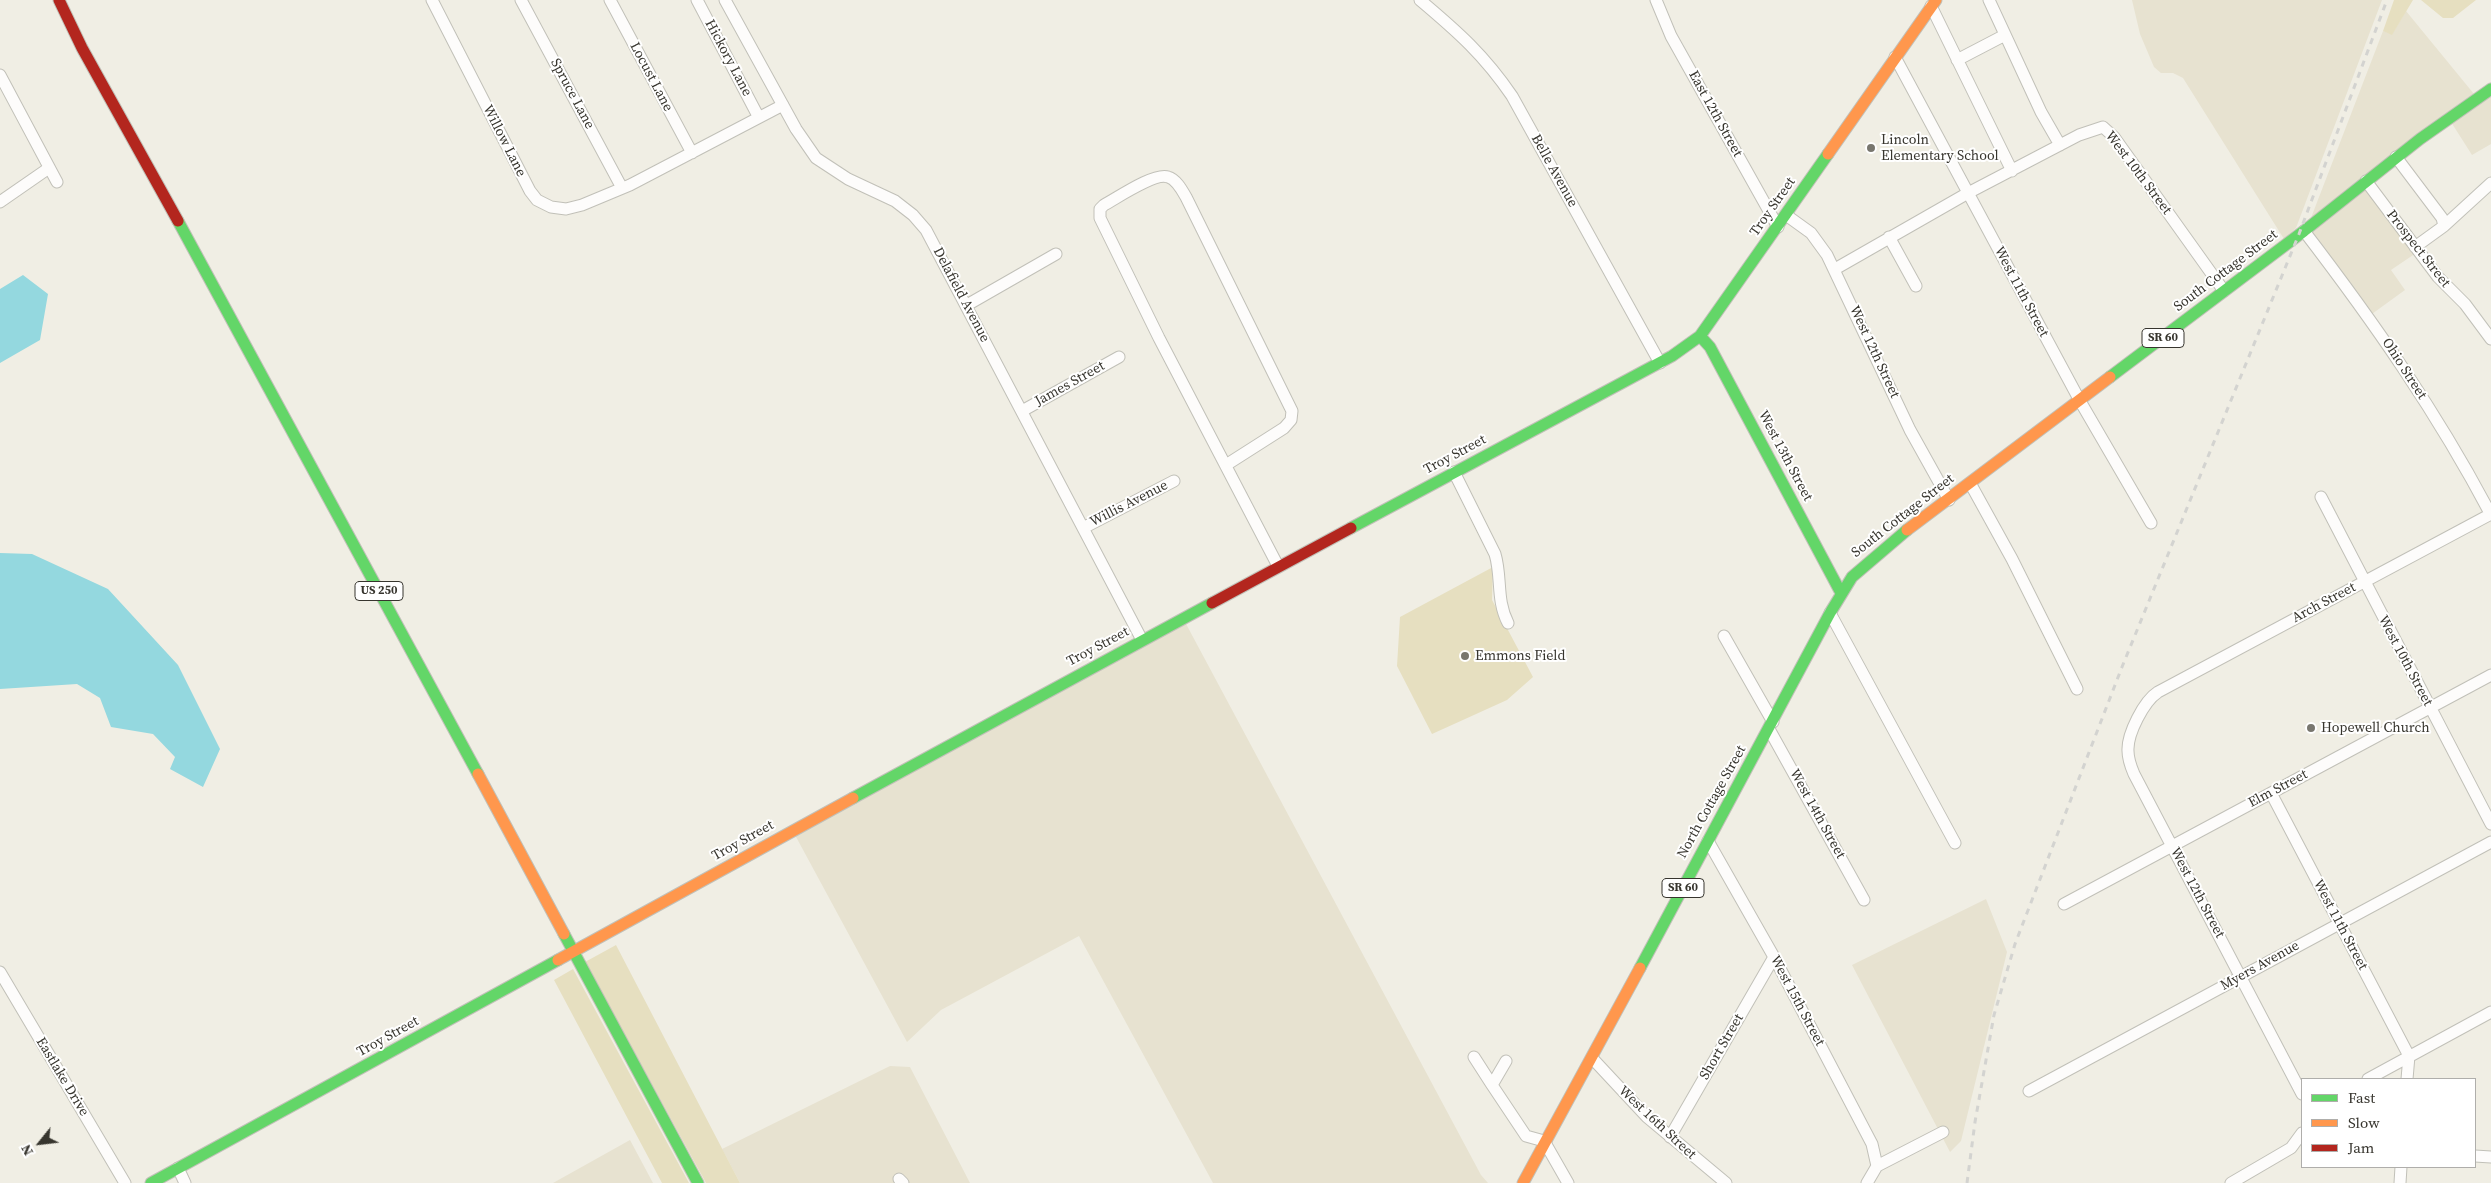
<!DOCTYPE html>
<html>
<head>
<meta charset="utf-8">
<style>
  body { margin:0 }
  #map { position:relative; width:2491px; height:1183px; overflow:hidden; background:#f0eee4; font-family:"Source Serif 4",serif }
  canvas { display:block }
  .legend { position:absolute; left:2301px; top:1078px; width:175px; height:90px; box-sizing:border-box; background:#fff; border:1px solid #afaeab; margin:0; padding:6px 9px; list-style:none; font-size:15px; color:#37352e }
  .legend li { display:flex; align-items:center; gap:10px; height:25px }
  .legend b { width:25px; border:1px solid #afaeab }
  .north { position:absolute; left:15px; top:1118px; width:50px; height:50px; -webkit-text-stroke:4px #fff; paint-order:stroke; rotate:241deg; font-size:14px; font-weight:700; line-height:20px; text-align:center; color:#37352e }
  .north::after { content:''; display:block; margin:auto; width:18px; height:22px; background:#37352e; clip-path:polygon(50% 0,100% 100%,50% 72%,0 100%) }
</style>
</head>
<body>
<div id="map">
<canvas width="2491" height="1183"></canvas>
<ul class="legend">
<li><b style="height:6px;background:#63d668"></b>Fast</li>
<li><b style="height:6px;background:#ff974d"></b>Slow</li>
<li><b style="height:6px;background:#b3261e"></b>Jam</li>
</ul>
<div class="north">N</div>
</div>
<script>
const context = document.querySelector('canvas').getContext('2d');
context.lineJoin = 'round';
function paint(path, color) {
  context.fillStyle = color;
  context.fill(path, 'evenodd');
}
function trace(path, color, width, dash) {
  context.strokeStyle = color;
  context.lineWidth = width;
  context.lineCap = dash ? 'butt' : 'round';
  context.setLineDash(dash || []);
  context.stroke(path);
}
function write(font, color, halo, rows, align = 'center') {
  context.font = font + ' "Source Serif 4",serif';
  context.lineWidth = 4;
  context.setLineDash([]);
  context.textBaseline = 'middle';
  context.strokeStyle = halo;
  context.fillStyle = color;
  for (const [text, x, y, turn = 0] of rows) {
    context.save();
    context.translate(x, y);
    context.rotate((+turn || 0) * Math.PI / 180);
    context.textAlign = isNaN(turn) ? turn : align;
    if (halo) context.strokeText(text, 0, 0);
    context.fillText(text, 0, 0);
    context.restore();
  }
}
const built = new Path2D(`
  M2132 0H2382L2296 228 2284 239 2183 78 2173 73H2161L2154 67 2140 34Z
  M2406 11 2474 94 2491 82V144L2472 155 2451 122 2372 181 2422 249 2391 270 2405 290 2365 319 2304 236 2383 31 2392 34Z
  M1185 622 1481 1175 1488 1183H1213L1079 936 941 1010 907 1042 795 835Z
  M1986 899 2007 952 1961 1141 1950 1152 1852 965Z
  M890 1066 910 1067 970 1183H740L722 1149Z
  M630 1140 653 1183H553Z`);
const green = new Path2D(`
  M2394 0H2413L2392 35 2383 31Z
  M2421 0H2476L2453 18H2443Z
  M1493 567 1492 600 1533 677 1507 700 1432 734 1397 666 1400 617Z
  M616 945 740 1183H706L585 962Z
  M573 969 689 1183H662L554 980Z`);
const water = new Path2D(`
  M23 275 48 294 40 340 0 363V289Z
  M0 553 32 554 108 589 178 665 220 749 203 787 170 769 175 757 153 734 111 727 100 698 77 684 0 689Z`);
const street = new Path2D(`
  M432 0 530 191 537 200 551 207 566 209 582 205 630 185 783 105
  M521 0 622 188
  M610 0 692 153
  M697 0 758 116
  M725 0 796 129 816 158 848 179 895 201 913 215 926 230 1142 640
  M1420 0C1458 32 1484 55 1512 96L1660 363
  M1656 0 1671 36 1778 227
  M1989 0 2041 112 2060 145
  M1931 6 2012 171
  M1895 57 2080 401 2151 523
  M1957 60 2005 35
  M0 75 57 182
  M2396 157 2442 218 2444 226
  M2366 181 2438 277 2465 304 2491 339
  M0 202 49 168
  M1786 215 1811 233 1827 255 1910 430 1949 500
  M2304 231C2373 321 2438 414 2491 515
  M1889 237 1916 286
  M2415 247 2444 226 2491 183
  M1835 269 1968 193 2079 135 2103 127 2114 137 2224 291
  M967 305 1056 254
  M1022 411 1119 357
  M1226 465 1284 428 1291 420 1292 411 1186 197C1182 190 1176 179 1168 177 1155 172 1117 198 1104 205L1100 209V218L1159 338 1278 566
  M1454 472 1495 554C1502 577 1496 600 1508 623
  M1970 483 2012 559 2077 689
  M2321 497 2491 824
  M1085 527 1174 481
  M1830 613 1955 843
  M1724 636 1773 722
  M1769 729 1864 900
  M2271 793 2409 1056 2407 1079
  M1708 841 1774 957 1872 1144 1877 1166
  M2064 904 2491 675
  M0 972 125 1183
  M1474 1057 1492 1085
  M1592 1058 1647 1117 1726 1183
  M1506 1061 1492 1085 1526 1136 1544 1141 1568 1183
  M2368 1079 2491 1012
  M2029 1091 2491 842
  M2302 1094 2134 774C2131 767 2128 759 2128 751 2127 734 2144 701 2158 692L2491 514
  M1670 1137 1774 957
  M2475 1156 2491 1157
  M178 1168 185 1183
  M899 1179 903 1183
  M1867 1183 1877 1166 1943 1132
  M2231 1183 2291 1148 2302 1133
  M2400 1183 2401 1167`);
const fast = new Path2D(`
  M178 221 478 774
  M1700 336 1710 347 1841 593
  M2110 377 2304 231 2420 139 2491 89
  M1351 528 1672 356 1700 336 1828 154
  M853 798 1212 603
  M564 934 698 1183
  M1640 968 1830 613 1852 577 1907 530
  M151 1183 558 960`);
const slow = new Path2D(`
  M1828 154 1936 0
  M1907 530 2110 377
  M478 774 564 934
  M558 960 853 798
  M1523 1183 1640 968`);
const jam = new Path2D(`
  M59 0 82 48 178 221
  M1212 603 1351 528`);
const rail = new Path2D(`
  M1967 1183 1975 1122 1994 1015 2015 944 2122 667 2299 234 2387 0`);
const markers = [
  [1871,148,5,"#78766e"],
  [1465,656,5,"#78766e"],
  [2311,728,5,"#78766e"]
];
const shields = [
  [2163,338,42],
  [379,591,48],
  [1683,888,42]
];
const shieldNames = [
  ["SR 60",2163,338],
  ["US 250",379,591],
  ["SR 60",1683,888]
];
const streetNames = [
  ["Hickory Lane",728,58,62],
  ["Locust Lane",651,77,62],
  ["Spruce Lane",572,94,62],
  ["East 12th Street",1715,114,61],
  ["Willow Lane",504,141,63],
  ["Belle Avenue",1554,171,61],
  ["West 10th Street",2138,173,53],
  ["Troy Street",1773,207,-55],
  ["Prospect Street",2418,249,52],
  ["South Cottage Street",2226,271,-37],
  ["West 11th Street",2021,292,62],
  ["Delafield Avenue",961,295,62],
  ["West 12th Street",1874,352,65],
  ["Ohio Street",2404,369,57],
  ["James Street",1070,384,-29],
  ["Troy Street",1455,455,-28],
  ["West 13th Street",1785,456,62],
  ["Willis Avenue",1129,504,-27],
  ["South Cottage Street",1903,516,-38],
  ["Arch Street",2324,603,-28],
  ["Troy Street",1098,647,-28],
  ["West 10th Street",2405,661,62],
  ["Elm Street",2278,789,-28],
  ["North Cottage Street",1712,802,-61],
  ["West 14th Street",1817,814,61],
  ["Troy Street",743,841,-29],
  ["West 12th Street",2197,893,62],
  ["West 11th Street",2340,925,62],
  ["Myers Avenue",2260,966,-29],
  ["West 15th Street",1797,1001,62],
  ["Troy Street",388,1037,-29],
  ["Short Street",1722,1047,-60],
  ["Eastlake Drive",62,1077,59],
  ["West 16th Street",1657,1123,43]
];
const poiNames = [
  ["Lincoln",1881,140],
  ["Elementary School",1881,156],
  ["Emmons Field",1475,656],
  ["Hopewell Church",2321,728]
];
paint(built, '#e7e2d0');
paint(green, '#e6dfc0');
paint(water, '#94d8df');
trace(street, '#c1c0b8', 13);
trace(fast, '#c1c0b8', 13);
trace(slow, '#c1c0b8', 13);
trace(jam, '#c1c0b8', 13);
trace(street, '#fdfcfb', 11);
trace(fast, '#63d668', 11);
trace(slow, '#ff974d', 11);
trace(jam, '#b3261e', 11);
trace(rail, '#d3d3d0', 3, [6, 6]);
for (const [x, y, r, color] of markers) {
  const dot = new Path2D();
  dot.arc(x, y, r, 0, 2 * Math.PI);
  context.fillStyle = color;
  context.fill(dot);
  trace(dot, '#fff', 2);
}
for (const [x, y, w] of shields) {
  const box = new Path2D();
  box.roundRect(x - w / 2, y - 9.5, w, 19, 4);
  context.fillStyle = '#fff';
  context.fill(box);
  trace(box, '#37352e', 1);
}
write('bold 12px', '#37352e', null, shieldNames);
write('14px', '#37352e', '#fff', streetNames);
write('14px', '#37352e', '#fff', poiNames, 'left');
</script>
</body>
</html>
